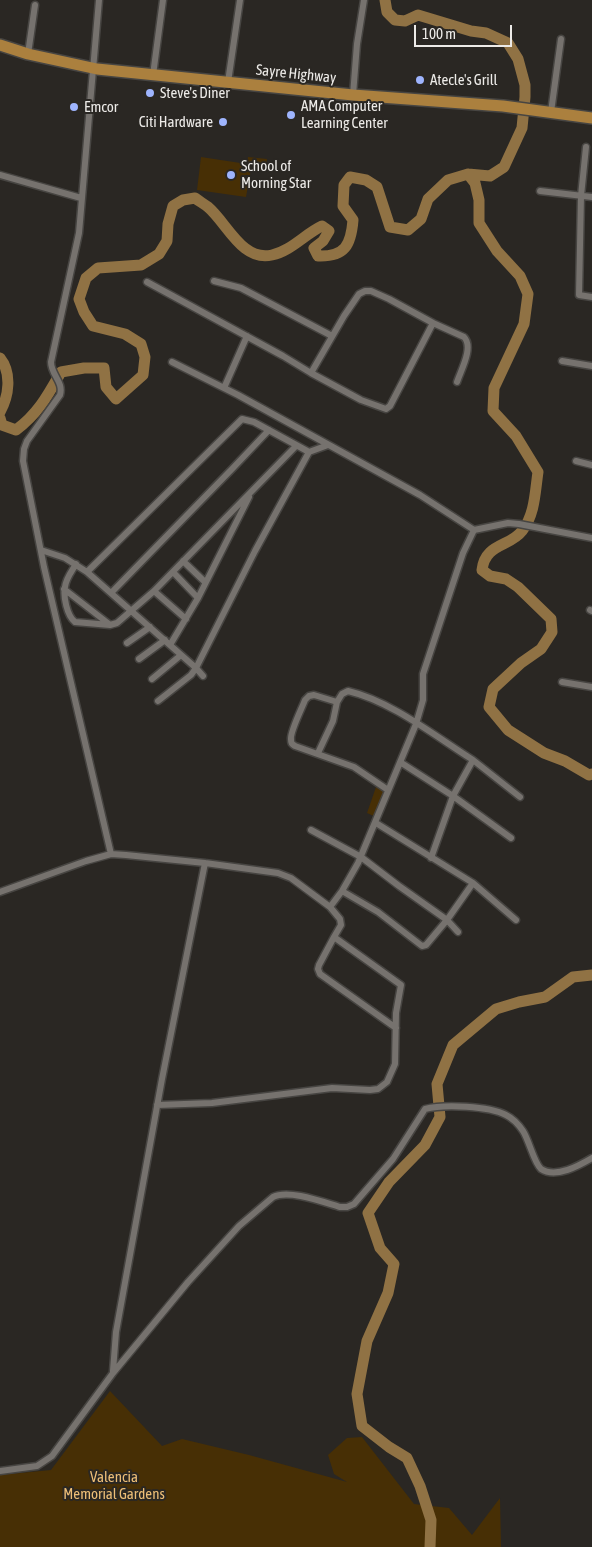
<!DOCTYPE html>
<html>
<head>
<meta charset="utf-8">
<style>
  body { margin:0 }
  #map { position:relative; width:592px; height:1547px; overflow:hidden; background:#2a2723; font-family:"Asap Condensed",sans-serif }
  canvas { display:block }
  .scale { position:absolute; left:414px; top:25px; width:98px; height:22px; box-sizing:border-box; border:2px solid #edebe8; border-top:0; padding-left:6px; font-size:15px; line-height:18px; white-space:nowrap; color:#edebe8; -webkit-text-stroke:4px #2a2723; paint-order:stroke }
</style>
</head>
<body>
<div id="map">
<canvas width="592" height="1547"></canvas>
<div class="scale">100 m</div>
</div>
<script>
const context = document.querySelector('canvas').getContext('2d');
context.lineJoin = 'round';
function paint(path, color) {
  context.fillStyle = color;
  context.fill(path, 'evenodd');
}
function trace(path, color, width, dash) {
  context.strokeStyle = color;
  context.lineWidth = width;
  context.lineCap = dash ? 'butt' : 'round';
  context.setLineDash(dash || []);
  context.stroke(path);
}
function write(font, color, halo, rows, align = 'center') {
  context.font = font + ' "Asap Condensed",sans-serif';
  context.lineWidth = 4;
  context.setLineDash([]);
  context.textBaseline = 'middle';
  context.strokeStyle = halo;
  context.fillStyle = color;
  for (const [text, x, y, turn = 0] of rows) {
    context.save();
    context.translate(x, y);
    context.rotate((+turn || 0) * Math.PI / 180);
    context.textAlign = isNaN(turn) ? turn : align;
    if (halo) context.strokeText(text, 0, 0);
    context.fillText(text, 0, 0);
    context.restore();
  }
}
const green = new Path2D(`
  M201 157 247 164 248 157 267 159 266 167 251 164 250 175H245L243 185 248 186 246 197 197 190Z
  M376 787 386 792 376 817 367 813Z
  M110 1391 162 1446 182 1439 249 1455 347 1482 334 1474 328 1455 347 1438 362 1437 414 1504 449 1508 472 1535 500 1498 501 1547H0V1475L51 1470Z`);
const river = new Path2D(`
  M468 174 475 183 479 200V223L497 251 520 276 528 294 524 324 494 388 493 411 516 436 538 472C535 492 535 515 522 531 510 547 485 543 482 570L490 576 506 579 518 587 551 619 552 632 541 649 521 663 493 689 489 707 508 730 544 753 565 761 589 775 592 774
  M0 358C12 373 9 396 0 412
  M0 418 2 425 16 430C38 414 48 395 61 372L84 368H104L106 387 116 399 143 375 145 357 141 344 125 334 93 326 84 312 79 299 86 278 98 268 141 265 159 254 167 241 168 224 173 206 183 200 195 198C199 201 204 204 208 207 227 223 242 262 272 255 291 251 305 234 322 226L329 231 323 241 314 248 318 256C345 257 351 245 353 220L343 206 344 185 350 177 366 180 377 187 390 227 408 230 421 219 428 199 448 180 468 174 490 176 504 167 522 128 525 97V85L518 59 508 43 486 33 471 31 418 15 405 21 395 20 387 12 385 0
  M430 1547 431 1520 420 1486 407 1458 389 1447 362 1426 357 1394 367 1341 388 1293 394 1264 380 1248 368 1213 389 1182 425 1145 440 1117 437 1084 453 1045 496 1009 519 1002 545 997 573 977 592 975`);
const street = new Path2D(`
  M99 0 79 233 51 362C51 375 64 382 60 395L27 441 24 449 23 461 44 567 111 854
  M28 54 35 5
  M153 75 163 0
  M228 82 240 0
  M353 95 357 44 364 0
  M551 112 561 39
  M586 147 581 196 579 295 592 297
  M0 175 81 198
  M540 191 592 197
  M214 281 241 288 332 336
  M147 282 283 356 311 373 361 400 386 409 390 406 433 323 464 337C474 347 461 370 457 382
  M562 361 592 366
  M172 362 238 395 420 495 474 530 508 523 519 524 592 538
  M311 373 344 316 359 294 365 291H371L389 299 433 323
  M224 388 247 336
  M576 461 592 465
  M41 550 65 558 87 572 196 668 203 676
  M183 561 205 582
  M76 564C72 571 66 578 65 587 63 596 67 616 75 622L110 625 117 623 154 591 296 446
  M87 572 242 419 254 422 309 452
  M173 572 198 598
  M64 589 109 624
  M154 591 186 619
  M111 593 232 469 269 430
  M590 610 592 611
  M127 643 150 627
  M170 645 198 598 249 497
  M139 659 165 640
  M152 679 181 655
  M562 682 592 687
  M158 701 191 675 196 668 255 551 309 452 328 445
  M318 753 333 721 337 702
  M473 760 520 797
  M400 762 453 796 511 838
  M388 790 354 767 295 746C292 744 291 744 291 739 290 732 302 708 305 700L309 696 314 695 337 702 342 694 348 691C391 701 435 736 473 760L453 796 431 858
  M376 823 473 883 516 920
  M311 830 361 857 399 886 447 920 458 932
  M342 891 378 912 422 946 426 945 447 920 473 883
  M0 892 86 861 111 854 126 855 205 863 278 873 291 878 330 907 340 919 341 925 334 937 401 985 396 1013 395 1064 387 1082 378 1089 370 1090 332 1088 212 1103 157 1105
  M330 907 342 891 358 863 416 724 423 700V674L463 553 474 530
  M334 937 319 965 318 969 320 974 396 1028
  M113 1371 116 1332 162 1079 205 863
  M0 1471 37 1466 52 1456 113 1373 188 1282 239 1226 273 1197C289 1189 323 1202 340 1207H347L354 1204 393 1159 425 1109C444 1104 489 1106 506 1115 512 1118 519 1125 523 1131 529 1140 534 1163 541 1169 556 1179 580 1165 592 1158`);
const highway = new Path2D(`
  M0 45 28 54 97 69 353 95 503 106 592 118`);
const markers = [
  [420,80,5,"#9eb4fd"],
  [150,93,5,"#9eb4fd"],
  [74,107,5,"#9eb4fd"],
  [291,115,5,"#9eb4fd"],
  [223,122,5,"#9eb4fd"],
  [231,175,5,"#9eb4fd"]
];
const streetNames = [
  ["Sayre Highway",296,74,6]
];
const poiNames = [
  ["Atecle's Grill",430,80],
  ["Steve's Diner",160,93],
  ["AMA Computer",301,106],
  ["Learning Center",301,123],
  ["Emcor",84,107],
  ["Citi Hardware",213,122,"right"],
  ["School of",241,166],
  ["Morning Star",241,183]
];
const parkNames = [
  ["Valencia",114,1477],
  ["Memorial Gardens",114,1494]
];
paint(green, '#472f05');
trace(river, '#907244', 11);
trace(street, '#474542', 9);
trace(highway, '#474542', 14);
trace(street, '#76726e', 6);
trace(highway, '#ab803e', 11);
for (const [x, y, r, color] of markers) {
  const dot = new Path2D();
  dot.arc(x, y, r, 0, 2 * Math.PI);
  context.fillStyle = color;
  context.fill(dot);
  trace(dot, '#2a2723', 2);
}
write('15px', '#edebe8', '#2a2723', streetNames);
write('15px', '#edebe8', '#2a2723', poiNames, 'left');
write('15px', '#edbe77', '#2a2723', parkNames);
</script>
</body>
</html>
